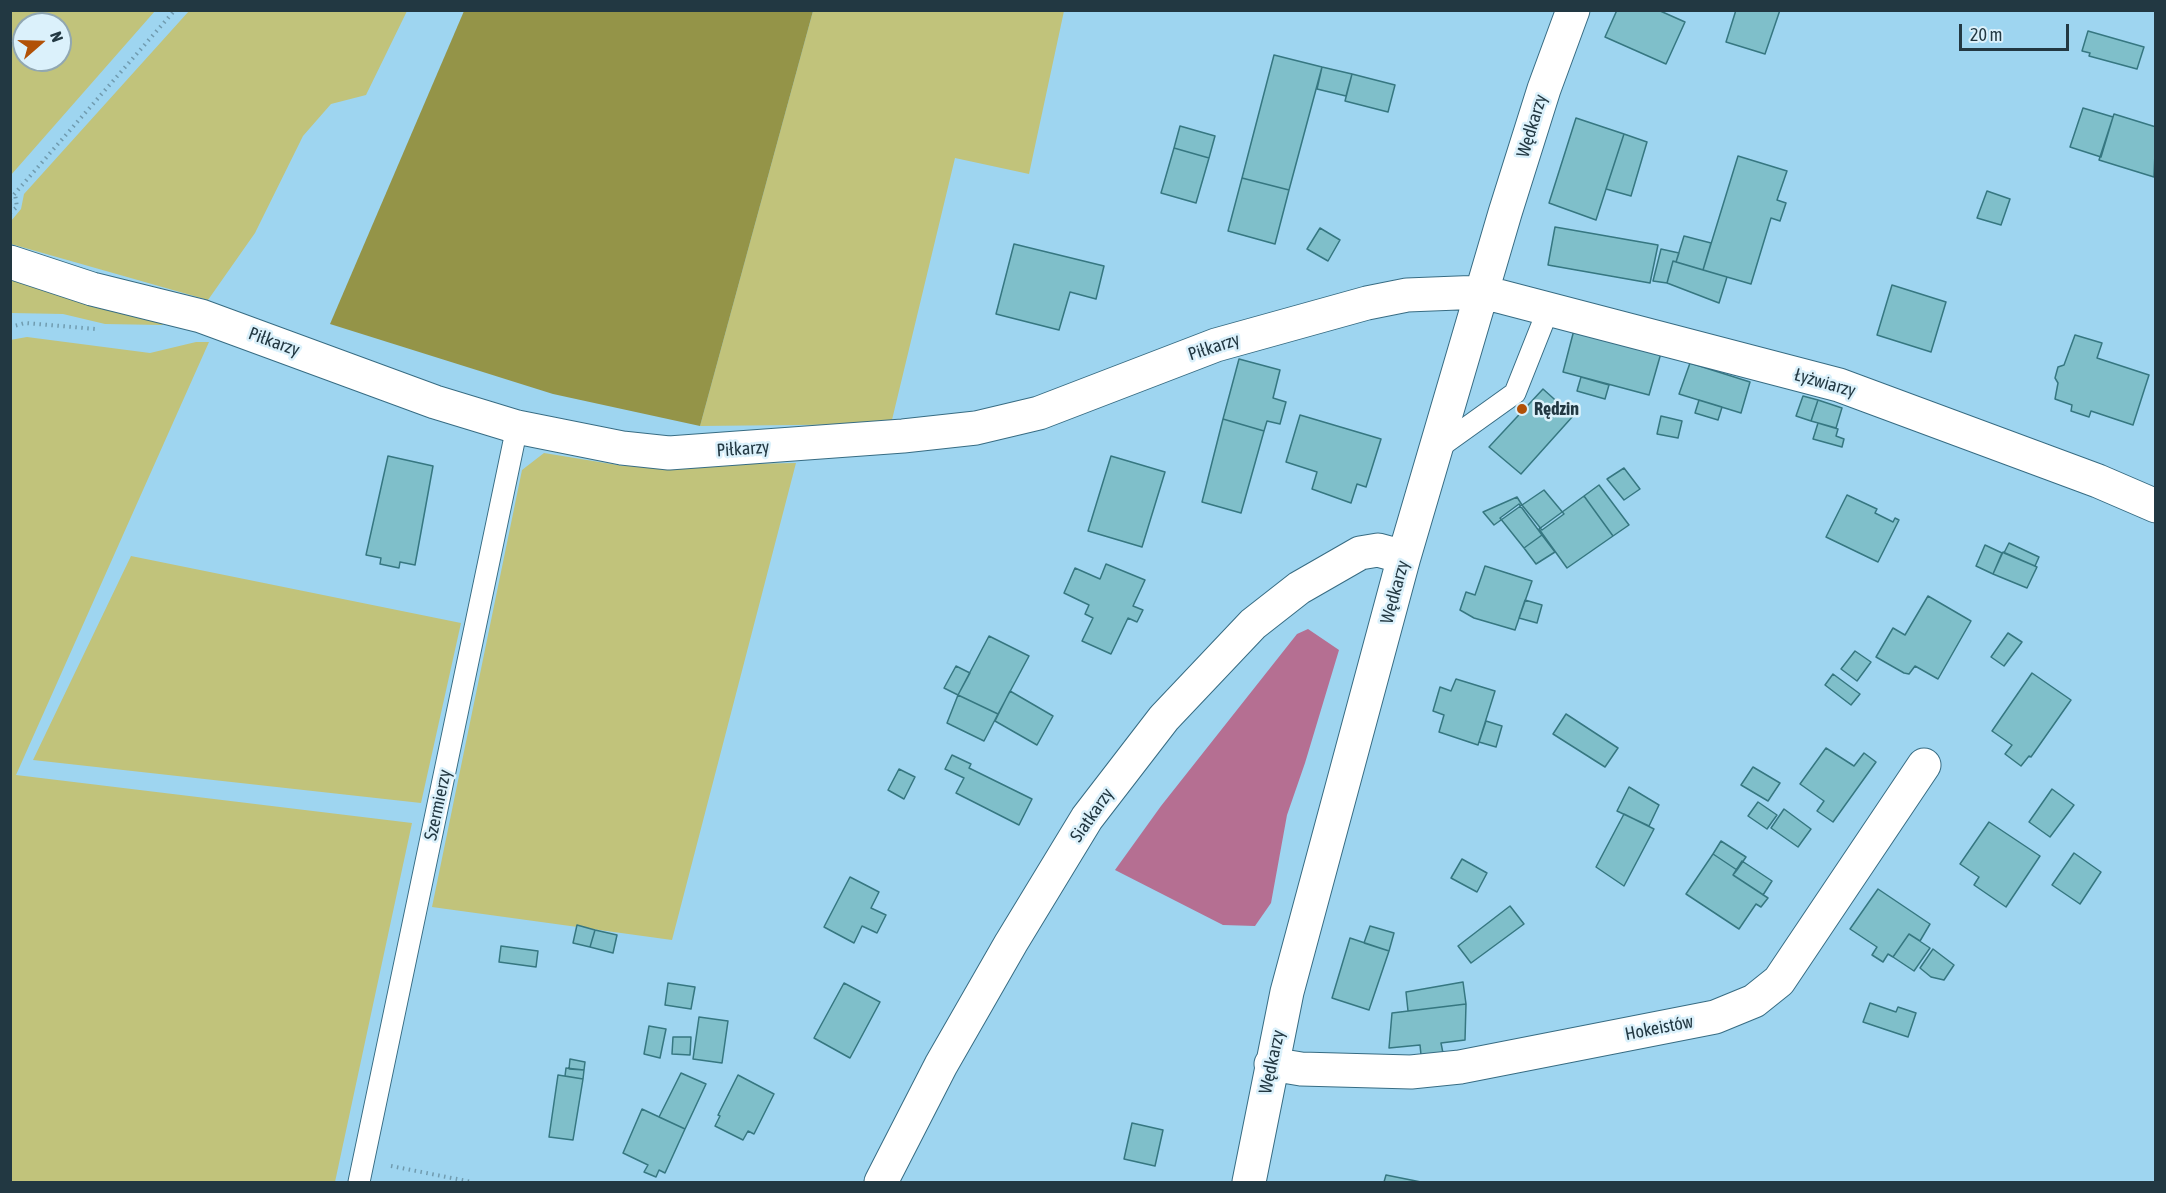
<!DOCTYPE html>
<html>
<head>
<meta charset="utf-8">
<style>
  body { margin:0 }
  #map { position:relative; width:2166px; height:1193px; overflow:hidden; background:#9ed5f0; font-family:"Asap Condensed",sans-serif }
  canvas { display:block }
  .frame { position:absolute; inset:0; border:12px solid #223842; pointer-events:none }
  .north { position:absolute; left:12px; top:12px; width:60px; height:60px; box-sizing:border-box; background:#dbf1fb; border:2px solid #91a7b1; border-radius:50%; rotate:70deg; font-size:16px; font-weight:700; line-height:24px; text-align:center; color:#223842 }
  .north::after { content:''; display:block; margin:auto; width:21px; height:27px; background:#b15107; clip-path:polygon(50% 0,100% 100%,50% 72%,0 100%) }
  .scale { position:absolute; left:1959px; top:24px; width:110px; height:27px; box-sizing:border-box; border:3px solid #223842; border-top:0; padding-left:8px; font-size:18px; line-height:21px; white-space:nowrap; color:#223842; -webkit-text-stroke:4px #dbf1fb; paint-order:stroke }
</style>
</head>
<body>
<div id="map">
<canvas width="2166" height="1193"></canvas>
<div class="frame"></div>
<div class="north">N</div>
<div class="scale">20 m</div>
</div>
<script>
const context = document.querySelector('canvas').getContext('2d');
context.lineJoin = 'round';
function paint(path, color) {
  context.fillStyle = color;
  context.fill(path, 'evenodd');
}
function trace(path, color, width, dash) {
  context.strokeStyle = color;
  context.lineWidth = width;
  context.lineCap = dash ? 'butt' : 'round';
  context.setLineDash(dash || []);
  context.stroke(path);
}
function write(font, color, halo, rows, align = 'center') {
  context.font = font + ' "Asap Condensed",sans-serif';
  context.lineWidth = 5;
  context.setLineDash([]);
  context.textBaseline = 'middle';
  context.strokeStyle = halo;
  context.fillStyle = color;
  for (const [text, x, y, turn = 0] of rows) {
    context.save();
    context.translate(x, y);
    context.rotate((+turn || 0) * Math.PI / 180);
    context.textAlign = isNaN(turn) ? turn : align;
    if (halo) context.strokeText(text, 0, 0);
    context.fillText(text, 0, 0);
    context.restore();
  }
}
const green = new Path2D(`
  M11 10 155 11 11 175 10 11ZM24 24H60V60H24Z
  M189 11H407L366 95 331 104 303 136 255 233 208 300 11 244V221L21 209 24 194Z
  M813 11H1064L1029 174 955 158 891 424 700 426Z
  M10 273 169 319 162 325 105 324 63 314 11 313Z
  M27 337 150 353 196 342H209L16 775 412 823 335 1182H11L10 340Z
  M544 453 624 466 796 463 672 940 432 907 522 470Z
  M131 556 461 623 421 803 33 760Z`);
const forest = new Path2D(`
  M464 11H813L700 426 553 394 330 324Z`);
const water = new Path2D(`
  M1308 629 1339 650 1305 763 1287 815 1271 903 1255 926 1223 925 1115 870 1161 806 1297 634Z`);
const building = new Path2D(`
  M1617 10H1658L1685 22 1666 64 1605 37Z
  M1736 10H1780L1765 54 1726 42Z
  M2088 31 2144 47 2137 69 2089 56 2090 53 2082 51Z
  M1274 55 1322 67 1289 190 1242 178Z
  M1322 67 1352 74 1346 96 1317 89Z
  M1352 74 1395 85 1388 112 1345 101Z
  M2083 108 2113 117 2101 157 2070 147Z
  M2114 114 2156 127 2154 177 2099 160Z
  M1576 118 1624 134 1596 220 1549 203Z
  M1180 126 1215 136 1209 158 1174 148Z
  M1624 134 1647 142 1631 196 1606 189Z
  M1174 148 1209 158 1196 203 1161 193Z
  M1738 156 1787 171 1777 200 1786 203 1780 221 1771 218 1751 284 1703 270Z
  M1242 178 1289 190 1275 244 1228 231Z
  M1987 191 2010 199 2001 225 1977 218Z
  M1555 227 1658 245 1650 283 1548 265Z
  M1320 228 1340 240 1328 261 1307 249Z
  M1684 236 1711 243 1703 270 1676 262Z
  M1014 244 1104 266 1096 299 1070 292 1059 330 996 314Z
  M1661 249 1679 253 1676 262 1673 261 1667 283 1653 281Z
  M1673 261 1727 277 1719 303 1667 283Z
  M1892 285 1946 302 1931 352 1877 335Z
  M1574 330 1661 353 1649 395 1563 372Z
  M2075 335 2102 343 2097 358 2149 375 2133 425 2091 411 2089 417 2071 411 2072 405 2055 399 2058 383 2055 378 2058 367 2064 365Z
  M1239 359 1280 370 1273 398 1286 402 1280 424 1267 421 1264 431 1223 419Z
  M1690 363 1750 382 1741 413 1679 394Z
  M1581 377 1609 385 1605 399 1577 391Z
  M1543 389 1573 416 1521 474 1489 447Z
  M1803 396 1818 400 1811 421 1796 416Z
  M1699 400 1722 407 1718 420 1695 413Z
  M1818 400 1842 408 1836 428 1811 421Z
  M1300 415 1381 439 1366 487 1357 484 1351 503 1312 489 1317 472 1286 462Z
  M1661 416 1682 421 1678 438 1657 434Z
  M1223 419 1264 431 1241 513 1202 502Z
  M1818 423 1838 429 1836 436 1844 439 1842 447 1813 439Z
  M388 456 433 466 415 565 400 562 399 568 380 564 381 558 366 555Z
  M1111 456 1165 472 1142 547 1088 531Z
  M1624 468 1640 489 1624 500 1607 479Z
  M1599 485 1629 525 1613 536 1584 496Z
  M1544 490 1564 514 1542 530 1522 505Z
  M1847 495 1877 509 1875 513 1893 522 1895 518 1899 520 1878 562 1826 537Z
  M1584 496 1613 536 1567 568 1539 529Z
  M1517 497 1522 505 1494 525 1483 512Z
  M1519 504 1542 535 1524 548 1500 518Z
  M1542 535 1555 552 1536 564 1524 548Z
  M2009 543 2039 557 2035 566 2004 553Z
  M1985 545 2002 553 1993 574 1976 566Z
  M2003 552 2037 567 2027 588 1993 574Z
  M1106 564 1145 580 1133 606 1143 610 1137 622 1128 618 1111 654 1082 641 1093 618 1085 614 1089 605 1064 593 1075 568 1100 579Z
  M1485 566 1532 581 1515 630 1474 618 1460 610 1466 592 1475 595Z
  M1928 596 1971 621 1938 679 1915 666 1909 674 1904 673 1876 657 1893 628 1905 635Z
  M1525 600 1542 605 1537 623 1519 618Z
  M2008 633 2022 642 2004 666 1991 657Z
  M989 636 1029 656 998 714 958 695Z
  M1855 651 1871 662 1857 681 1841 669Z
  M956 666 970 673 958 695 944 688Z
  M2032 673 2071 700 2031 757 2029 756 2021 766 2005 754 2012 745 1992 731Z
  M1833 674 1860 694 1851 705 1825 685Z
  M1456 679 1495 691 1478 745 1439 732 1444 715 1433 711 1440 687 1451 691Z
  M1010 691 1053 716 1037 745 995 721Z
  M958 695 998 714 984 741 947 723Z
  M1566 714 1618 748 1605 767 1553 734Z
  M1486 721 1502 726 1496 747 1479 742Z
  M1826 748 1854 766 1864 753 1876 762 1833 822 1817 811 1824 801 1800 784Z
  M952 755 971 764 969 768 1032 799 1019 825 956 793 964 778 945 769Z
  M1753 767 1780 783 1768 801 1741 785Z
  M899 769 915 777 904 799 888 790Z
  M1629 787 1659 805 1649 826 1617 811Z
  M2052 789 2074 805 2050 837 2029 822Z
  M1758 802 1777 815 1767 829 1748 816Z
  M1784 809 1811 829 1798 847 1771 828Z
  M1624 814 1654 829 1624 886 1596 867Z
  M1989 822 2040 856 2006 907 1974 885 1979 877 1960 864Z
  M1721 841 1746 857 1737 870 1713 854Z
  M2074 853 2101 872 2080 904 2052 885Z
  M1713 854 1737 870 1733 875 1768 898 1761 907 1756 904 1739 929 1686 894Z
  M1462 859 1487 873 1477 892 1451 878Z
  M1742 861 1772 881 1763 895 1733 875Z
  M850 877 879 892 871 908 886 915 877 933 862 926 854 943 824 927Z
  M1878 889 1930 924 1920 941 1909 934 1893 957 1888 954 1883 962 1872 955 1877 947 1850 929Z
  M1510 906 1524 924 1471 963 1458 946Z
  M577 925 595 930 590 947 573 943Z
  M1370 926 1394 933 1389 951 1364 943Z
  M595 930 617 935 613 953 590 947Z
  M1909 934 1930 948 1914 971 1893 957Z
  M1350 938 1389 951 1369 1010 1332 998Z
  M501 946 538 951 536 967 499 962Z
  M1933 949 1954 965 1944 980 1931 977 1920 968Z
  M1463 982 1466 1004 1408 1011 1406 992Z
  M668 983 695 987 691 1009 665 1005Z
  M844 983 880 1002 850 1058 814 1038Z
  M1870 1003 1896 1012 1898 1007 1916 1013 1908 1037 1863 1022Z
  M1466 1004 1465 1040 1441 1043 1443 1053 1421 1055 1420 1045 1389 1048 1392 1013Z
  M699 1017 728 1021 722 1063 693 1059Z
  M649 1026 666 1029 660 1058 644 1054Z
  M673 1037H691L690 1055 672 1054Z
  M570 1059 585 1062 584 1070 569 1069Z
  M566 1068 584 1070 583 1079 565 1076Z
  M681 1073 706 1084 685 1129 659 1117Z
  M558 1075 583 1079 573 1140 549 1137Z
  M738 1075 774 1094 754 1134 748 1131 743 1140 715 1126 720 1116 718 1115Z
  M642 1109 685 1129 665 1173 659 1170 656 1177 644 1172 648 1165 623 1153Z
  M1132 1123 1163 1130 1155 1166 1124 1159Z
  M1386 1175 1421 1182H1384Z`);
const path = new Path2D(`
  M10 199 175 10
  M10 213 17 207 15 194
  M10 327 25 323 96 329
  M391 1166 472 1182`);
const service = new Path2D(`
  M1434 451 1515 393 1548 310
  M359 1182 517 427`);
const minor = new Path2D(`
  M10 262 92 289 201 316 435 402 517 427 622 448 669 453 903 436 976 428 1039 413 1216 345 1367 303 1407 295 1483 292 1839 385 2098 481 2156 506
  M1271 1064 1301 1069 1411 1072 1460 1067 1715 1017 1754 1001 1779 981 1924 765
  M881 1182 941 1065 1011 943 1087 818 1164 718 1253 624 1299 588 1360 553 1378 550 1404 557
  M1249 1182 1287 992 1404 557 1505 213 1544 89 1573 10`);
const markers = [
  [1522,409,6,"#b15107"]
];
const streetNames = [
  ["Wędkarzy",1532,126,-73],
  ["Piłkarzy",274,342,20],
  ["Piłkarzy",1214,347,-18],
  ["Łyżwiarzy",1825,383,16],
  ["Piłkarzy",743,449,-4],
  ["Wędkarzy",1395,592,-75],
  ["Szermierzy",438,805,-78],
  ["Siatkarzy",1092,815,-55],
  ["Hokeistów",1659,1028,-11],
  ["Wędkarzy",1272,1062,-78]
];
const poiNames = [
  ["Rędzin",1534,409]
];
paint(green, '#c1c37b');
paint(forest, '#949448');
paint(water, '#b56f92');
paint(building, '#7fbfca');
trace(building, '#367781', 1.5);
trace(service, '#376c83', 23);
trace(minor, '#376c83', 35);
trace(path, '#709baf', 4, [1.5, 4.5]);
trace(service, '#fff', 21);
trace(minor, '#fff', 33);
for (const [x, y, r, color] of markers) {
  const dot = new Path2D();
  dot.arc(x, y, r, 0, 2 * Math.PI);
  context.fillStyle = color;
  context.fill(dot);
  trace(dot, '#dbf1fb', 2);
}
write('18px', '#223842', '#dbf1fb', streetNames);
write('bold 18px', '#223842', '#dbf1fb', poiNames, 'left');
</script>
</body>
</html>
